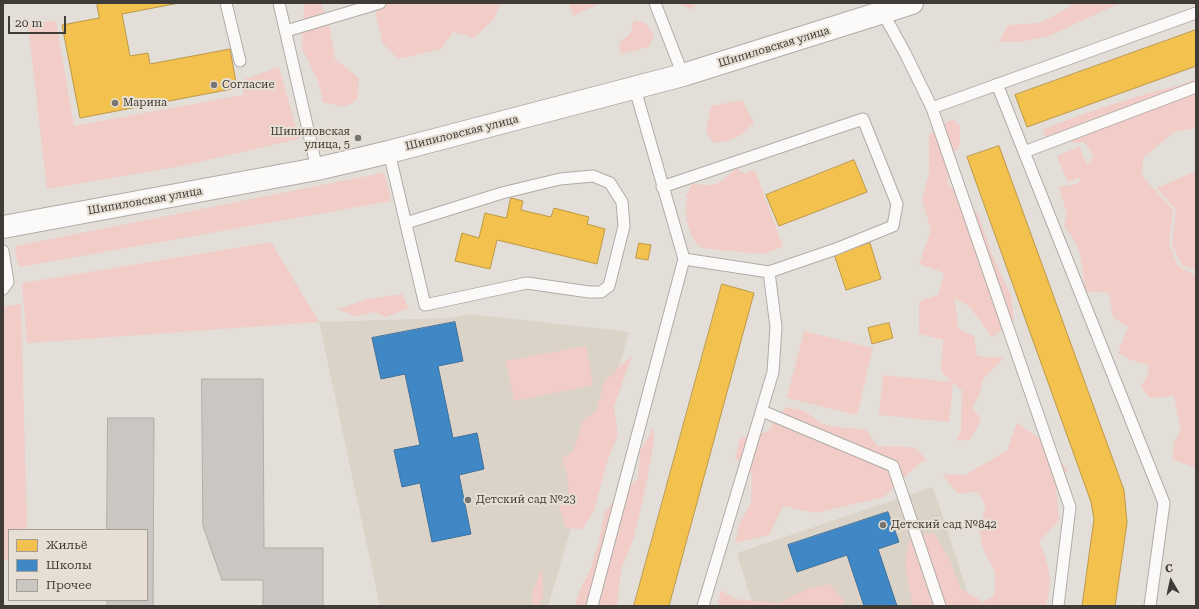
<!DOCTYPE html>
<html>
<head>
<meta charset="utf-8">
<style>
  body { margin:0 }
  #map { position:relative; width:1199px; height:609px; overflow:hidden; background:#e3ded8; font-family:"Roboto Serif",serif }
  canvas { display:block }
  .frame { position:absolute; inset:0; border:4px solid #3f3c38; pointer-events:none }
  .legend { position:absolute; left:8px; top:529px; width:140px; height:72px; box-sizing:border-box; background:#e7dfd4; border:1px solid #a49e96; margin:0; padding:5px 7px; list-style:none; font-size:12px; color:#3f3c38 }
  .legend li { display:flex; align-items:center; gap:8px; height:20px }
  .legend b { width:20px; border:1px solid #a49e96 }
  .north { position:absolute; left:1151px; top:561px; width:40px; height:40px; -webkit-text-stroke:3px #e7dfd4; paint-order:stroke; rotate:351deg; font-size:11px; font-weight:700; line-height:16px; text-align:center; color:#3f3c38 }
  .north::after { content:''; display:block; margin:auto; width:14px; height:18px; background:#3f3c38; clip-path:polygon(50% 0,100% 100%,50% 72%,0 100%) }
  .scale { position:absolute; left:8px; top:16px; width:58px; height:18px; box-sizing:border-box; border:2px solid #3f3c38; border-top:0; padding-left:5px; font-size:12px; line-height:14px; white-space:nowrap; color:#3f3c38; -webkit-text-stroke:3px #e7dfd4; paint-order:stroke }
</style>
</head>
<body>
<div id="map">
<canvas width="1199" height="609"></canvas>
<div class="frame"></div>
<ul class="legend">
<li><b style="height:11px;background:#f2c14e"></b>Жильё</li>
<li><b style="height:11px;background:#3f88c5"></b>Школы</li>
<li><b style="height:11px;background:#cac6c2"></b>Прочее</li>
</ul>
<div class="north">С</div>
<div class="scale">20 m</div>
</div>
<script>
const context = document.querySelector('canvas').getContext('2d');
context.lineJoin = 'round';
function paint(path, color) {
  context.fillStyle = color;
  context.fill(path, 'evenodd');
}
function trace(path, color, width, dash) {
  context.strokeStyle = color;
  context.lineWidth = width;
  context.lineCap = dash ? 'butt' : 'round';
  context.setLineDash(dash || []);
  context.stroke(path);
}
function write(font, color, halo, rows, align = 'center') {
  context.font = font + ' "Roboto Serif",serif';
  context.lineWidth = 4;
  context.setLineDash([]);
  context.textBaseline = 'middle';
  context.strokeStyle = halo;
  context.fillStyle = color;
  for (const [text, x, y, turn = 0] of rows) {
    context.save();
    context.translate(x, y);
    context.rotate((+turn || 0) * Math.PI / 180);
    context.textAlign = isNaN(turn) ? turn : align;
    if (halo) context.strokeText(text, 0, 0);
    context.fillText(text, 0, 0);
    context.restore();
  }
}
const built = new Path2D(`
  M469 314 629 332 548 606H380L319 322 450 318Z
  M933 487 972 606H753L737 553Z`);
const green = new Path2D(`
  M302 3H321L330 29 335 59 359 78 357 100 344 107 323 102 318 81 302 48 304 6Z
  M375 3H500L495 18 474 38 453 32 441 49 398 59 383 44 376 15Z
  M569 3H601L573 16Z
  M679 3H697L692 10Z
  M1077 3H1120L1049 36 1020 42H999L1008 25 1040 23Z
  M56 21 74 126 243 95V80L279 67 299 139 181 166 47 189 28 24Z
  M634 21 644 22 654 34 649 47 621 54 619 43 630 34Z
  M1196 78V128L1174 132 1143 158 1142 176 1173 210 1169 244 1178 266 1196 275V468L1172 459 1174 442 1181 431 1174 396 1150 398 1141 387 1147 376 1149 365 1131 360 1118 353 1128 327 1113 317 1109 293 1085 291C1082 264 1083 248 1064 226L1067 214 1059 187 1078 184 1081 177 1068 182 1057 156 1079 147 1087 165 1094 156 1084 142 1075 143 1043 135 1044 129C1079 115 1113 104 1149 93 1165 88 1181 87 1196 78Z
  M742 100 754 123C740 137 733 141 714 143L706 132 711 106Z
  M952 119 960 126V144L954 153 947 184 978 214 993 257 1011 296 1014 321 992 337 970 307 955 298 958 329 974 336 977 356 1004 358 983 379 979 395 972 408 981 419 971 439 956 441 961 431 962 391 953 382 949 422 879 415 883 375 952 382 941 371 943 340 919 334V301L938 295 944 273 919 264 931 230 922 199 929 173V135Z
  M737 168 744 174 755 170 783 247 763 254 710 249C707 249 703 248 700 247 689 239 682 210 688 198L685 197 693 183C717 189 719 183 737 168Z
  M1196 171V270L1182 265 1172 244 1176 210 1157 188Z
  M382 173 385 175 391 201 19 267 15 251 16 246Z
  M271 242 319 322 27 343 22 283Z
  M402 294 409 308 386 317 375 312 355 316 337 309 369 299Z
  M21 304 27 530H9V559L3 560V307Z
  M804 331 873 348 857 415 787 398Z
  M586 346 593 385 514 401 506 361Z
  M632 355 614 407 618 435 607 462 594 511 582 529 566 528 559 506 569 493 566 471 562 458 573 452 582 422 597 410 604 382Z
  M786 407 803 410 822 424 844 428 866 429 877 446 914 447 926 459 914 468 884 497 815 513 783 506 769 535 735 543 740 522 751 504 752 474 735 458 740 438 767 432Z
  M1017 423 1040 439 1068 470 1056 488 1059 520 1039 542C1049 564 1054 583 1045 606H913L905 568 909 541 933 532 950 560 960 588 983 602 995 595V572L983 549 979 527 986 506 978 492 957 493 942 474 965 475 1007 451Z
  M654 427V441L646 485 634 537 621 570 617 606H575L579 592 590 570 598 545 605 511 638 478 640 451Z
  M542 568 543 595 540 606H533L532 594Z
  M830 584 845 602 841 606H717L721 590 735 599 779 603 809 588Z`);
const homes = new Path2D(`
  M97 3H179L122 14 130 56 148 53 150 64 230 49 237 88 80 118 62 25 99 18Z
  M1196 30V66L1027 127 1015 95Z
  M999 146 1124 490 1127 523 1115 606H1082L1094 519 1091 502 967 157Z
  M854 160 867 192 779 226 766 195Z
  M511 198 523 201 521 210 551 217 554 208 589 217 587 224 605 229 597 264 497 240 490 269 455 261 462 233 479 238 485 213 506 218Z
  M639 243 651 245 648 260 636 258Z
  M870 243 881 279 846 290 834 254Z
  M722 284 754 293 683 554 669 606H634Z
  M889 323 893 338 872 344 868 328Z`);
const schools = new Path2D(`
  M455 322 463 361 438 366 453 438 477 433 484 469 459 475 471 534 432 542 420 483 402 487 394 450 420 445 405 374 381 379 372 338Z
  M888 512 899 542 878 549 897 606H864L847 555 797 572 788 545Z`);
const building = new Path2D(`
  M202 379H263L264 548H323V606H263V580H222L203 526Z
  M108 418H154L153 606H107V600H147V530H107Z`);
const service = new Path2D(`
  M226 3 240 61
  M279 3 317 169
  M655 3 683 75
  M883 13 905 53 932 108 1196 13
  M286 31 380 3
  M997 84 1164 503 1150 606
  M635 89 684 259 769 272 836 249 893 226 897 204 863 119 662 187
  M932 108 1070 507 1058 606
  M389 152 425 305 527 283 589 292H601L609 286 624 226 622 202 610 183 593 176 560 179 502 193 406 223
  M1024 152 1196 87
  M3 251 8 282 3 289
  M762 411 893 466 940 606
  M592 606 684 259
  M703 606 773 372 776 327 769 272`);
const secondary = new Path2D(`
  M3 227 317 169 389 152 683 75 912 3`);
const markers = [
  [214,85,4,"#787570"],
  [115,103,4,"#787570"],
  [358,138,4,"#787570"],
  [468,500,4,"#787570"],
  [883,525,4,"#787570"]
];
const streetNames = [
  ["Шипиловская улица",774,47,-17],
  ["Шипиловская улица",462,133,-14],
  ["Шипиловская улица",145,201,-10]
];
const poiNames = [
  ["Согласие",222,85],
  ["Марина",123,103],
  ["Шипиловская",350,132,"right"],
  ["улица, 5",350,145,"right"],
  ["Детский сад №23",476,500],
  ["Детский сад №842",891,525]
];
paint(built, '#dbd3c7');
paint(green, '#f2ccc6');
paint(homes, '#f2c14e');
trace(homes, '#bc9947', 1);
paint(schools, '#3f88c5');
trace(schools, '#3f719b', 1);
paint(building, '#cac6c2');
trace(building, '#b0aca8', 1);
trace(service, '#afaca8', 13);
trace(secondary, '#afaca8', 24);
trace(service, '#fbfaf9', 11);
trace(secondary, '#fbfaf9', 22);
for (const [x, y, r, color] of markers) {
  const dot = new Path2D();
  dot.arc(x, y, r, 0, 2 * Math.PI);
  context.fillStyle = color;
  context.fill(dot);
  trace(dot, '#e7dfd4', 1.5);
}
write('11px', '#3f3c38', '#e7dfd4', streetNames);
write('11px', '#3f3c38', '#e7dfd4', poiNames, 'left');
</script>
</body>
</html>
